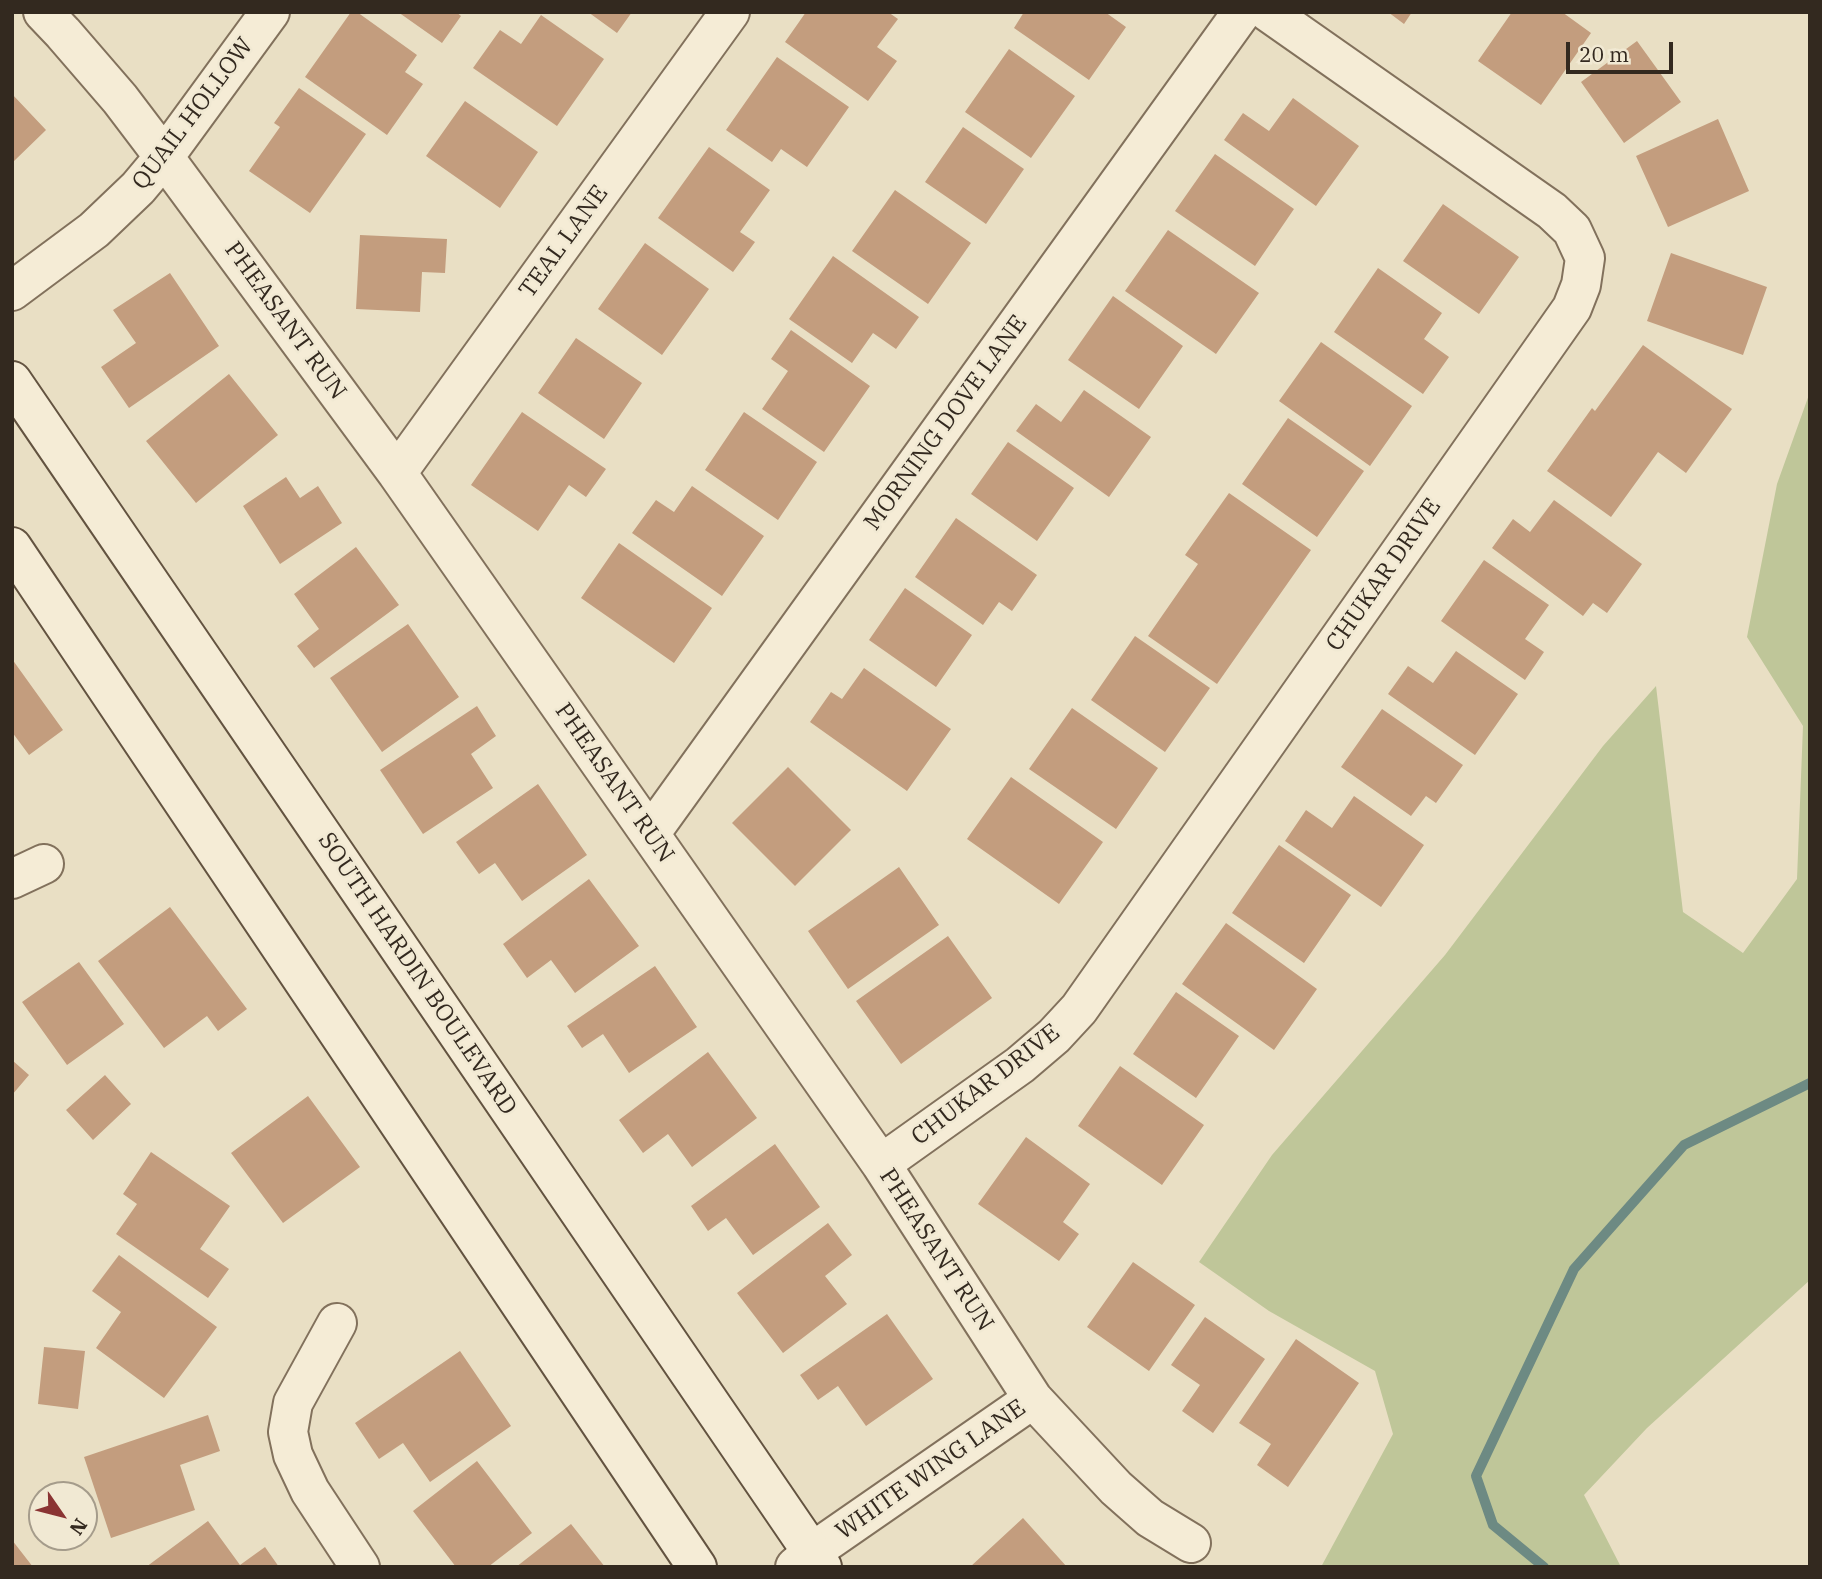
<!DOCTYPE html>
<html>
<head>
<meta charset="utf-8">
<style>
  body { margin:0 }
  #map { position:relative; width:1822px; height:1579px; overflow:hidden; background:#e9dfc4; font-family:"IBM Plex Serif",serif }
  canvas { display:block }
  .frame { position:absolute; inset:0; border:14px solid #33291f; pointer-events:none }
  .north { position:absolute; left:28px; top:1481px; width:70px; height:70px; box-sizing:border-box; background:#f1e9d3; border:2px solid #a59c8b; border-radius:50%; rotate:125deg; font-size:19px; font-weight:700; line-height:28px; text-align:center; color:#33291f }
  .north::after { content:''; display:block; margin:auto; width:24px; height:32px; background:#8a3433; clip-path:polygon(50% 0,100% 100%,50% 72%,0 100%) }
  .scale { position:absolute; left:1566px; top:42px; width:107px; height:32px; box-sizing:border-box; border:4px solid #33291f; border-top:0; padding-left:9px; font-size:21px; line-height:24px; white-space:nowrap; color:#33291f; -webkit-text-stroke:5px #f1e9d3; paint-order:stroke }
</style>
</head>
<body>
<div id="map">
<canvas width="1822" height="1579"></canvas>
<div class="frame"></div>
<div class="north">N</div>
<div class="scale">20 m</div>
</div>
<script>
const context = document.querySelector('canvas').getContext('2d');
context.lineJoin = 'round';
function paint(path, color) {
  context.fillStyle = color;
  context.fill(path, 'evenodd');
}
function trace(path, color, width, dash) {
  context.strokeStyle = color;
  context.lineWidth = width;
  context.lineCap = dash ? 'butt' : 'round';
  context.setLineDash(dash || []);
  context.stroke(path);
}
function write(font, color, halo, rows, align = 'center') {
  context.font = font + ' "IBM Plex Serif",serif';
  context.lineWidth = 5;
  context.setLineDash([]);
  context.textBaseline = 'middle';
  context.strokeStyle = halo;
  context.fillStyle = color;
  for (const [text, x, y, turn = 0] of rows) {
    context.save();
    context.translate(x, y);
    context.rotate((+turn || 0) * Math.PI / 180);
    context.textAlign = isNaN(turn) ? turn : align;
    if (halo) context.strokeText(text, 0, 0);
    context.fillText(text, 0, 0);
    context.restore();
  }
}
const green = new Path2D(`
  M1810 392V1280L1647 1428 1584 1495 1621 1567H1321L1393 1434 1375 1371 1269 1311 1199 1262 1272 1155 1445 955 1603 746 1656 686 1683 912 1743 953 1797 879 1803 726 1747 637 1777 484Z`);
const stream = new Path2D(`
  M1544 1567 1493 1525 1476 1476 1574 1269 1684 1145 1810 1083`);
const building = new Path2D(`
  M351 12H357L417 55 405 72 423 84 387 135 305 77Z
  M398 12H456L461 16 442 43Z
  M588 12H632L617 33Z
  M806 12H888L898 19 877 47 897 61 868 101 785 42Z
  M1024 12H1105L1126 27 1089 80 1014 28Z
  M1388 12H1412L1404 24Z
  M1512 12H1562L1591 33 1541 105 1478 61Z
  M541 15 604 59 557 126 473 68 500 30 521 44Z
  M1637 41 1681 102 1624 143 1581 82Z
  M1009 49 1075 96 1031 158 965 112Z
  M777 57 849 107 807 167 781 149 772 162 726 130Z
  M299 88 366 134 310 213 249 171 280 127 274 123Z
  M12 94 46 130 12 163Z
  M1293 98 1359 146 1316 206 1224 140 1243 113 1269 131Z
  M465 101 538 152 500 208 426 156Z
  M1718 119 1749 191 1668 227 1636 156Z
  M963 127 1024 169 986 224 925 182Z
  M709 147 770 190 740 232 755 242 733 272 658 218Z
  M1215 154 1294 209 1255 266 1175 211Z
  M895 190 971 243 928 304 852 251Z
  M1443 204 1519 257 1479 314 1403 261Z
  M1168 230 1259 293 1216 354 1125 291Z
  M360 235 447 239 445 273 422 272 420 312 356 309Z
  M645 243 709 289 662 355 598 309Z
  M1671 253 1767 287 1743 355 1647 321Z
  M833 256 919 317 896 349 873 333 852 363 789 319Z
  M1378 268 1442 313 1424 339 1449 357 1423 394 1334 332Z
  M170 273 219 346 129 408 101 367 136 343 113 310Z
  M1113 296 1183 346 1139 409 1068 360Z
  M791 330 870 386 824 452 762 409 788 371 771 359Z
  M576 338 642 383 604 439 538 393Z
  M1321 342 1412 406 1370 466 1279 401Z
  M1643 345 1732 409 1686 473 1658 452 1611 517 1547 471 1592 408 1595 411Z
  M229 374 278 435 196 503 146 441Z
  M1084 390 1151 437 1109 497 1016 431 1036 404 1061 422Z
  M522 412 606 469 586 497 569 485 538 531 471 485Z
  M744 412 817 462 778 520 705 470Z
  M1288 418 1364 471 1317 537 1242 484Z
  M1008 442 1074 488 1037 541 971 494Z
  M286 477 300 498 318 486 342 523 280 564 243 506Z
  M692 486 764 536 722 596 632 533 656 500 674 512Z
  M1229 493 1311 550 1217 684 1148 636 1198 564 1185 555Z
  M1554 500 1642 564 1607 613 1593 603 1583 616 1492 548 1513 519 1530 532Z
  M956 518 1037 575 1012 611 999 602 983 625 915 577Z
  M619 543 712 608 674 663 581 598Z
  M356 547 399 605 314 668 297 646 319 629 294 594Z
  M1484 560 1549 605 1525 639 1544 652 1525 680 1441 621Z
  M905 588 972 635 936 687 869 640Z
  M408 624 459 697 382 752 330 678Z
  M1135 636 1210 688 1165 752 1091 700Z
  M1456 651 1518 694 1475 755 1388 694 1408 666 1433 683Z
  M12 659 63 730 29 755 12 732Z
  M864 668 951 729 907 791 810 722 831 692 842 699Z
  M477 706 496 736 471 754 493 788 423 834 380 770Z
  M1072 708 1158 768 1116 829 1029 769Z
  M1382 709 1463 765 1436 803 1426 796 1411 816 1341 767Z
  M788 767 851 830 795 886 732 823Z
  M1011 777 1103 842 1059 904 967 839Z
  M538 784 587 855 522 901 495 863 479 874 456 842Z
  M1354 796 1424 845 1381 907 1285 841 1306 810 1332 828Z
  M1279 845 1351 895 1304 963 1232 913Z
  M899 867 939 925 848 989 808 931Z
  M589 879 639 946 575 993 551 960 527 978 503 944Z
  M170 907 247 1009 218 1031 207 1016 164 1048 98 961Z
  M1226 923 1317 989 1274 1050 1182 984Z
  M948 936 992 998 901 1064 856 1001Z
  M79 962 124 1024 67 1065 22 1002Z
  M655 966 697 1027 629 1073 603 1034 582 1048 567 1026Z
  M1176 992 1239 1036 1196 1098 1133 1054Z
  M708 1052 757 1118 692 1167 668 1134 643 1153 619 1120Z
  M12 1060 29 1075 12 1095Z
  M1120 1066 1204 1125 1162 1185 1078 1126Z
  M105 1075 131 1104 93 1140 66 1110Z
  M308 1096 360 1167 283 1223 231 1153Z
  M1026 1137 1090 1184 1063 1222 1079 1234 1059 1261 978 1204Z
  M775 1144 820 1207 753 1255 726 1218 708 1231 691 1206Z
  M151 1152 230 1206 200 1249 229 1269 208 1298 116 1234 137 1204 123 1194Z
  M828 1223 852 1255 825 1276 847 1304 783 1353 737 1293Z
  M119 1255 217 1327 164 1398 96 1348 121 1312 92 1291Z
  M1133 1262 1195 1305 1149 1371 1087 1327Z
  M887 1314 933 1379 866 1426 838 1386 818 1400 800 1375Z
  M1205 1317 1265 1359 1213 1433 1182 1411 1200 1385 1171 1365Z
  M1296 1339 1359 1383 1288 1487 1257 1465 1271 1444 1239 1423Z
  M44 1347 85 1351 78 1409 38 1404Z
  M460 1351 511 1426 430 1482 403 1443 379 1459 355 1423Z
  M208 1415 220 1451 180 1465 195 1510 111 1538 84 1457Z
  M477 1461 532 1533 488 1567H456L413 1511Z
  M1023 1518 1067 1567H970Z
  M208 1521 240 1565 265 1547 279 1567H146Z
  M571 1524 605 1567H516Z
  M12 1540 33 1567H12Z`);
const street = new Path2D(`
  M43 12 63 33 120 99 164 157 397 473 881 1164 1033 1399 1116 1488 1150 1518 1191 1543
  M12 291 94 230 138 188 164 157 270 12
  M397 473 730 12
  M650 834 1242 12
  M12 879 44 864
  M881 1164 1020 1065 1054 1036 1079 1009 1572 308 1581 285 1585 258 1572 230 1552 211 1268 12
  M337 1323 293 1403 288 1432 293 1455 310 1491 360 1567
  M795 1567 812 1552 1033 1399`);
const secondary = new Path2D(`
  M12 381 822 1567
  M12 547 697 1567`);
const streetNames = [
  ["QUAIL HOLLOW",193,114,-53],
  ["TEAL LANE",564,242,-54],
  ["PHEASANT RUN",285,321,54],
  ["MORNING DOVE LANE",946,423,-54],
  ["CHUKAR DRIVE",1384,575,-55],
  ["PHEASANT RUN",614,783,55],
  ["SOUTH HARDIN BOULEVARD",417,974,56],
  ["CHUKAR DRIVE",986,1085,-38],
  ["PHEASANT RUN",936,1250,57],
  ["WHITE WING LANE",931,1470,-35]
];
paint(green, '#bfc699');
trace(stream, '#6d8a83', 10);
paint(building, '#c39d7e');
trace(street, '#82715c', 42);
trace(secondary, '#635340', 42);
trace(street, '#f5ecd6', 38);
trace(secondary, '#f5ecd6', 38);
write('24px', '#33291f', '#f1e9d3', streetNames);
</script>
</body>
</html>
